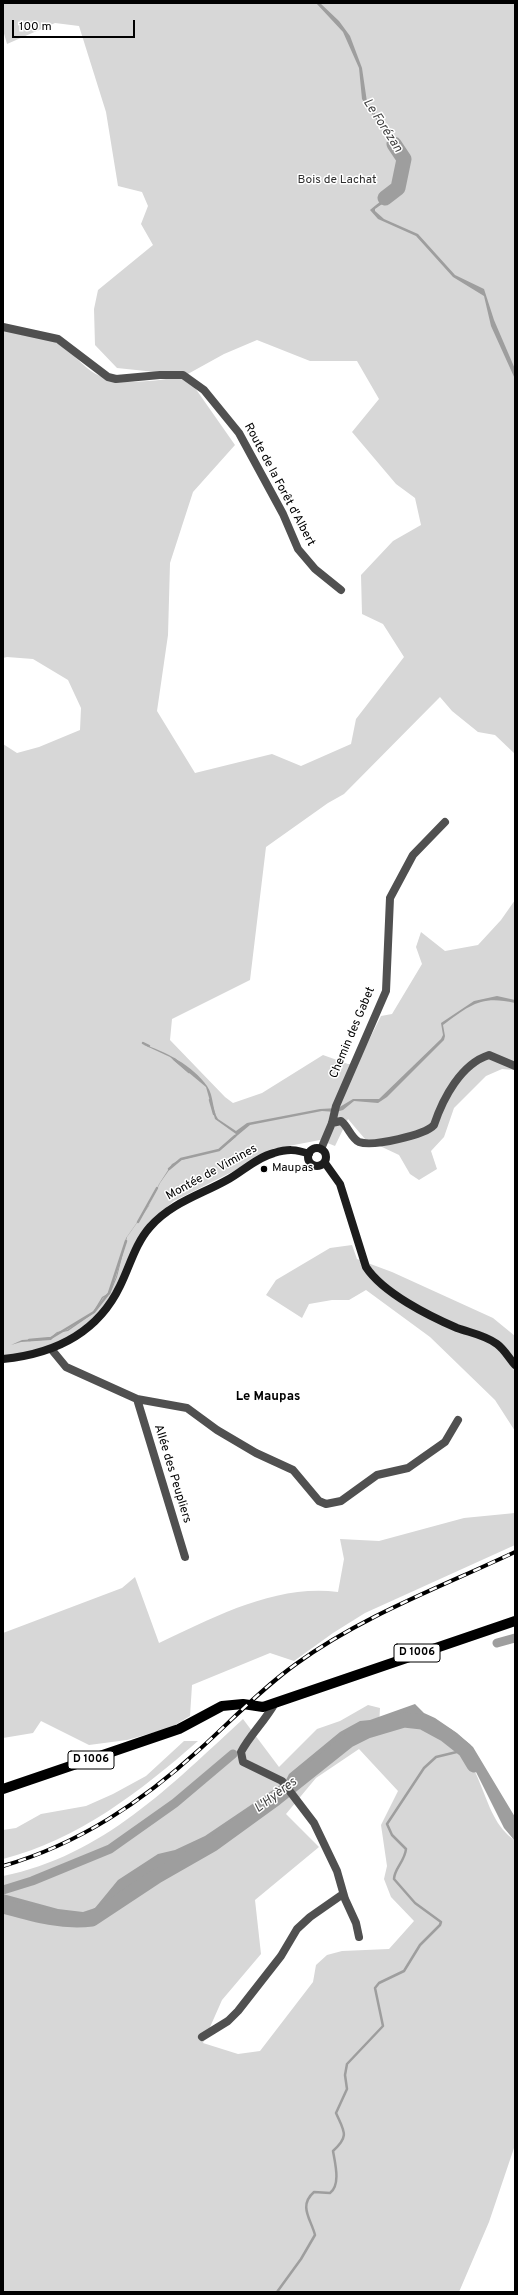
<!DOCTYPE html>
<html>
<head>
<meta charset="utf-8">
<style>
  body { margin:0 }
  #map { position:relative; width:518px; height:2295px; overflow:hidden; background:#fff; font-family:Overpass,sans-serif }
  canvas { display:block }
  .frame { position:absolute; inset:0; border:4px solid #000; pointer-events:none }
  .scale { position:absolute; left:12px; top:20px; width:123px; height:18px; box-sizing:border-box; border:2px solid #000; border-top:0; padding-left:5px; font-size:12px; line-height:14px; white-space:nowrap; color:#000; -webkit-text-stroke:3px #fff; paint-order:stroke }
</style>
</head>
<body>
<div id="map">
<canvas width="518" height="2295"></canvas>
<div class="frame"></div>
<div class="scale">100 m</div>
</div>
<script>
const context = document.querySelector('canvas').getContext('2d');
context.lineJoin = 'round';
function paint(path, color) {
  context.fillStyle = color;
  context.fill(path, 'evenodd');
}
function trace(path, color, width, dash) {
  context.strokeStyle = color;
  context.lineWidth = width;
  context.lineCap = dash ? 'butt' : 'round';
  context.setLineDash(dash || []);
  context.stroke(path);
}
function write(font, color, halo, rows, align = 'center') {
  context.font = font + ' Overpass,sans-serif';
  context.lineWidth = 3;
  context.setLineDash([]);
  context.textBaseline = 'middle';
  context.strokeStyle = halo;
  context.fillStyle = color;
  for (const [text, x, y, turn = 0] of rows) {
    context.save();
    context.translate(x, y);
    context.rotate((+turn || 0) * Math.PI / 180);
    context.textAlign = isNaN(turn) ? turn : align;
    if (halo) context.strokeText(text, 0, 0);
    context.fillText(text, 0, 0);
    context.restore();
  }
}
const green = new Path2D(`
  M3 3H515V754L495 735 478 732 452 711 440 697 344 794 328 803 266 847 250 980 172 1019 170 1040 225 1097 233 1103 262 1093 323 1055 348 1064H357L381 1016 392 1014 422 964 416 947 421 932 445 951 478 945 501 920 515 900V1070L502 1069 486 1076 454 1108 444 1137 431 1151 437 1169 419 1180 410 1174 399 1155 365 1139 348 1119 335 1146 320 1140 273 1149 250 1163 174 1201 149 1222 136 1243 121 1286 99 1316 77 1334 45 1350 3 1358V744L17 753 39 747 80 730 81 708 68 680 33 659 7 657 3 658V323C23 330 46 335 63 347 74 354 81 364 91 371 113 387 159 382 184 375L117 368 95 345 94 309 98 290 153 245 141 224 148 206 142 192 118 186 106 112 79 26 55 23 7 44 3 30ZM257 340 310 361H357L379 399 352 432 396 484 415 498 421 525 393 541 361 575 362 614 383 624 404 657 356 719 351 744 301 766 272 754 195 773 157 711 168 635 170 563 193 492 235 445 186 375 224 354Z
  M352 1245 357 1259 392 1272 493 1318 515 1336V1431L495 1400 430 1337 366 1290 349 1300H332L309 1304 302 1318 266 1295 276 1280 330 1248Z
  M515 1513V1545L365 1613 333 1633 294 1661 270 1653 192 1685 190 1716 170 1728 127 1740 89 1745 41 1721 33 1733 3 1738V1633L122 1588 135 1577 159 1643C215 1617 275 1584 338 1592L344 1559 340 1539 379 1541 464 1518Z
  M368 1705 380 1708 379 1726C398 1720 410 1720 429 1726 487 1746 477 1817 515 1840V2145L489 2222 459 2292H3V1876C103 1856 171 1785 243 1719L279 1767 317 1729 340 1721ZM359 1749 398 1791 381 1825 387 1866 384 1879 391 1897 414 1921 389 1949 342 1951 327 1955 316 1965 313 1982 260 2051 238 2054 203 2043 222 2000 261 1954 255 1900 319 1847 286 1814 316 1778Z
  M184 1741H198C141 1791 78 1840 3 1859V1830L16 1828 41 1814 86 1806 113 1794 146 1776Z`);
const water = new Path2D(`
  M316 3H320L339 21 350 36 362 68 367 102 409 163C408 187 393 197 375 209V211L384 219 418 234 455 275 484 289 494 320 515 369V379L491 326 484 296 453 277 416 236 378 219 370 210C388 195 407 186 403 159L362 99 359 68 343 32Z
  M497 996 515 1000V1003C481 995 470 1005 443 1025L445 1036 444 1040 387 1097 378 1103 354 1101 343 1110 336 1112 322 1111 250 1125 220 1150 181 1160 172 1166 160 1183 149 1206 127 1237 117 1277 110 1294 103 1298 94 1313 68 1331 57 1333 51 1340 21 1342 11 1345 22 1340 50 1338 57 1332 67 1330 93 1312 102 1297 109 1293 116 1277 126 1238 150 1204 159 1184 172 1164 180 1160 218 1150 236 1134 215 1119 206 1087 170 1057 142 1044C165 1051 193 1066 207 1086 214 1096 212 1110 218 1119L236 1131 247 1123 320 1109 338 1108 353 1099H379L441 1039 443 1035 441 1023 474 1001Z
  M415 1704 424 1713 435 1718 457 1733 473 1747 515 1817V1841L504 1828 465 1750 437 1729 422 1722 404 1720 384 1725 349 1740 275 1799 213 1844 157 1876 92 1919C62 1923 32 1914 3 1906V1894L58 1909 83 1912 95 1908 118 1880 158 1854 175 1850 205 1836 285 1782 289 1774 340 1732 360 1721 370 1720Z`);
const stream = new Path2D(`
  M143 1043 149 1046
  M174 1059 189 1072
  M210 1100 214 1114
  M169 1169 181 1159 219 1150 235 1136
  M138 1222 157 1188
  M29 1340 51 1338 94 1312 109 1293 126 1241
  M277 2292 301 2259 315 2235C311 2219 298 2206 314 2192L330 2193C341 2185 335 2163 333 2151 350 2136 344 2131 336 2113L347 2089 345 2075 347 2064 383 2026 375 1988 379 1983 404 1971 420 1945 440 1925 441 1922 415 1903 394 1879C394 1869 405 1861 406 1849L392 1835 387 1824 424 1768 436 1757 465 1750`);
const canal = new Path2D(`
  M497 1643 515 1638
  M3 1890 32 1881 110 1849 175 1803 233 1754`);
const river = new Path2D(`
  M385 198 398 188 404 159 394 144
  M3 1906C32 1914 62 1923 92 1919L157 1876 213 1844 275 1799 349 1740 367 1731 404 1720 422 1722 446 1735 465 1750 474 1765`);
const street = new Path2D(`
  M3 327 58 339 108 377 116 379 160 375H183L204 390 239 433 283 514 298 549 315 569 341 590
  M332 1123 341 1121C348 1126 351 1138 359 1142 373 1147 425 1135 434 1125 443 1098 461 1064 489 1055L515 1066
  M321 1149 332 1123 336 1106 386 991 390 898 413 855 445 822
  M52 1350 66 1367 137 1399 187 1408 217 1430 256 1453 293 1470 319 1501 326 1504 341 1501 377 1475 408 1468 445 1442 458 1420
  M137 1399 185 1557
  M275 1703C265 1721 250 1735 241 1752L243 1762 282 1781 314 1823 337 1871 345 1899 356 1923 359 1937
  M202 2037 228 2021 238 2011 281 1956 297 1929 310 1917 343 1894`);
const secondary = new Path2D(`
  M308 1157a9 9 0 1 1 18 0a9 9 0 1 1-18 0Z
  M325 1163 340 1184 366 1267C383 1293 429 1316 457 1328 471 1333 485 1335 497 1344 504 1349 509 1358 515 1365
  M3 1359C53 1354 97 1334 120 1286 130 1266 135 1244 150 1227 171 1203 200 1195 227 1180 242 1172 257 1157 274 1153 287 1149 296 1149 309 1154`);
const primary = new Path2D(`
  M3 1789 179 1729 222 1706 243 1704 263 1707 515 1621`);
const rail = new Path2D(`
  M3 1866C79 1844 142 1802 200 1749 231 1721 261 1689 296 1664 362 1616 441 1587 515 1552`);
const markers = [
  [264,1169,4,"#000"]
];
const shields = [
  [417,1653,46],
  [91,1760,46]
];
const shieldNames = [
  ["D 1006",417,1653],
  ["D 1006",91,1760]
];
const parkNames = [
  ["Bois de Lachat",337,181]
];
const streetNames = [
  ["Route de la Forêt d'Albert",279,485,62],
  ["Chemin des Gabet",353,1033,-67],
  ["Montée de Vimines",212,1173,-29],
  ["Allée des Peupliers",172,1474,73]
];
const poiNames = [
  ["Maupas",272,1169]
];
const waterNames = [
  ["Le Forézan",382,126,57],
  ["L'Hyères",276,1796,-37]
];
const neighbourhoodNames = [
  ["Le Maupas",268,1397]
];
paint(green, '#d7d7d7');
paint(water, '#9e9e9e');
trace(stream, '#9e9e9e', 2.5);
trace(canal, '#9e9e9e', 9);
trace(river, '#9e9e9e', 15);
trace(street, '#505050', 8);
trace(secondary, '#1d1d1d', 8);
trace(primary, '#000', 10);
trace(rail, '#000', 4);
trace(rail, '#fff', 2.5, [8]);
for (const [x, y, r, color] of markers) {
  const dot = new Path2D();
  dot.arc(x, y, r, 0, 2 * Math.PI);
  context.fillStyle = color;
  context.fill(dot);
  trace(dot, '#fff', 1.5);
}
for (const [x, y, w] of shields) {
  const box = new Path2D();
  box.roundRect(x - w / 2, y - 9, w, 18, 3);
  context.fillStyle = '#fff';
  context.fill(box);
  trace(box, '#000', 1);
}
write('bold 11px', '#000', null, shieldNames);
write('12px', '#2e2e2e', '#fff', parkNames);
write('12px', '#000', '#fff', streetNames);
write('12px', '#000', '#fff', poiNames, 'left');
write('italic 13px', '#3f3f3f', '#fff', waterNames);
write('bold 13px', '#000', '#fff', neighbourhoodNames);
</script>
</body>
</html>
